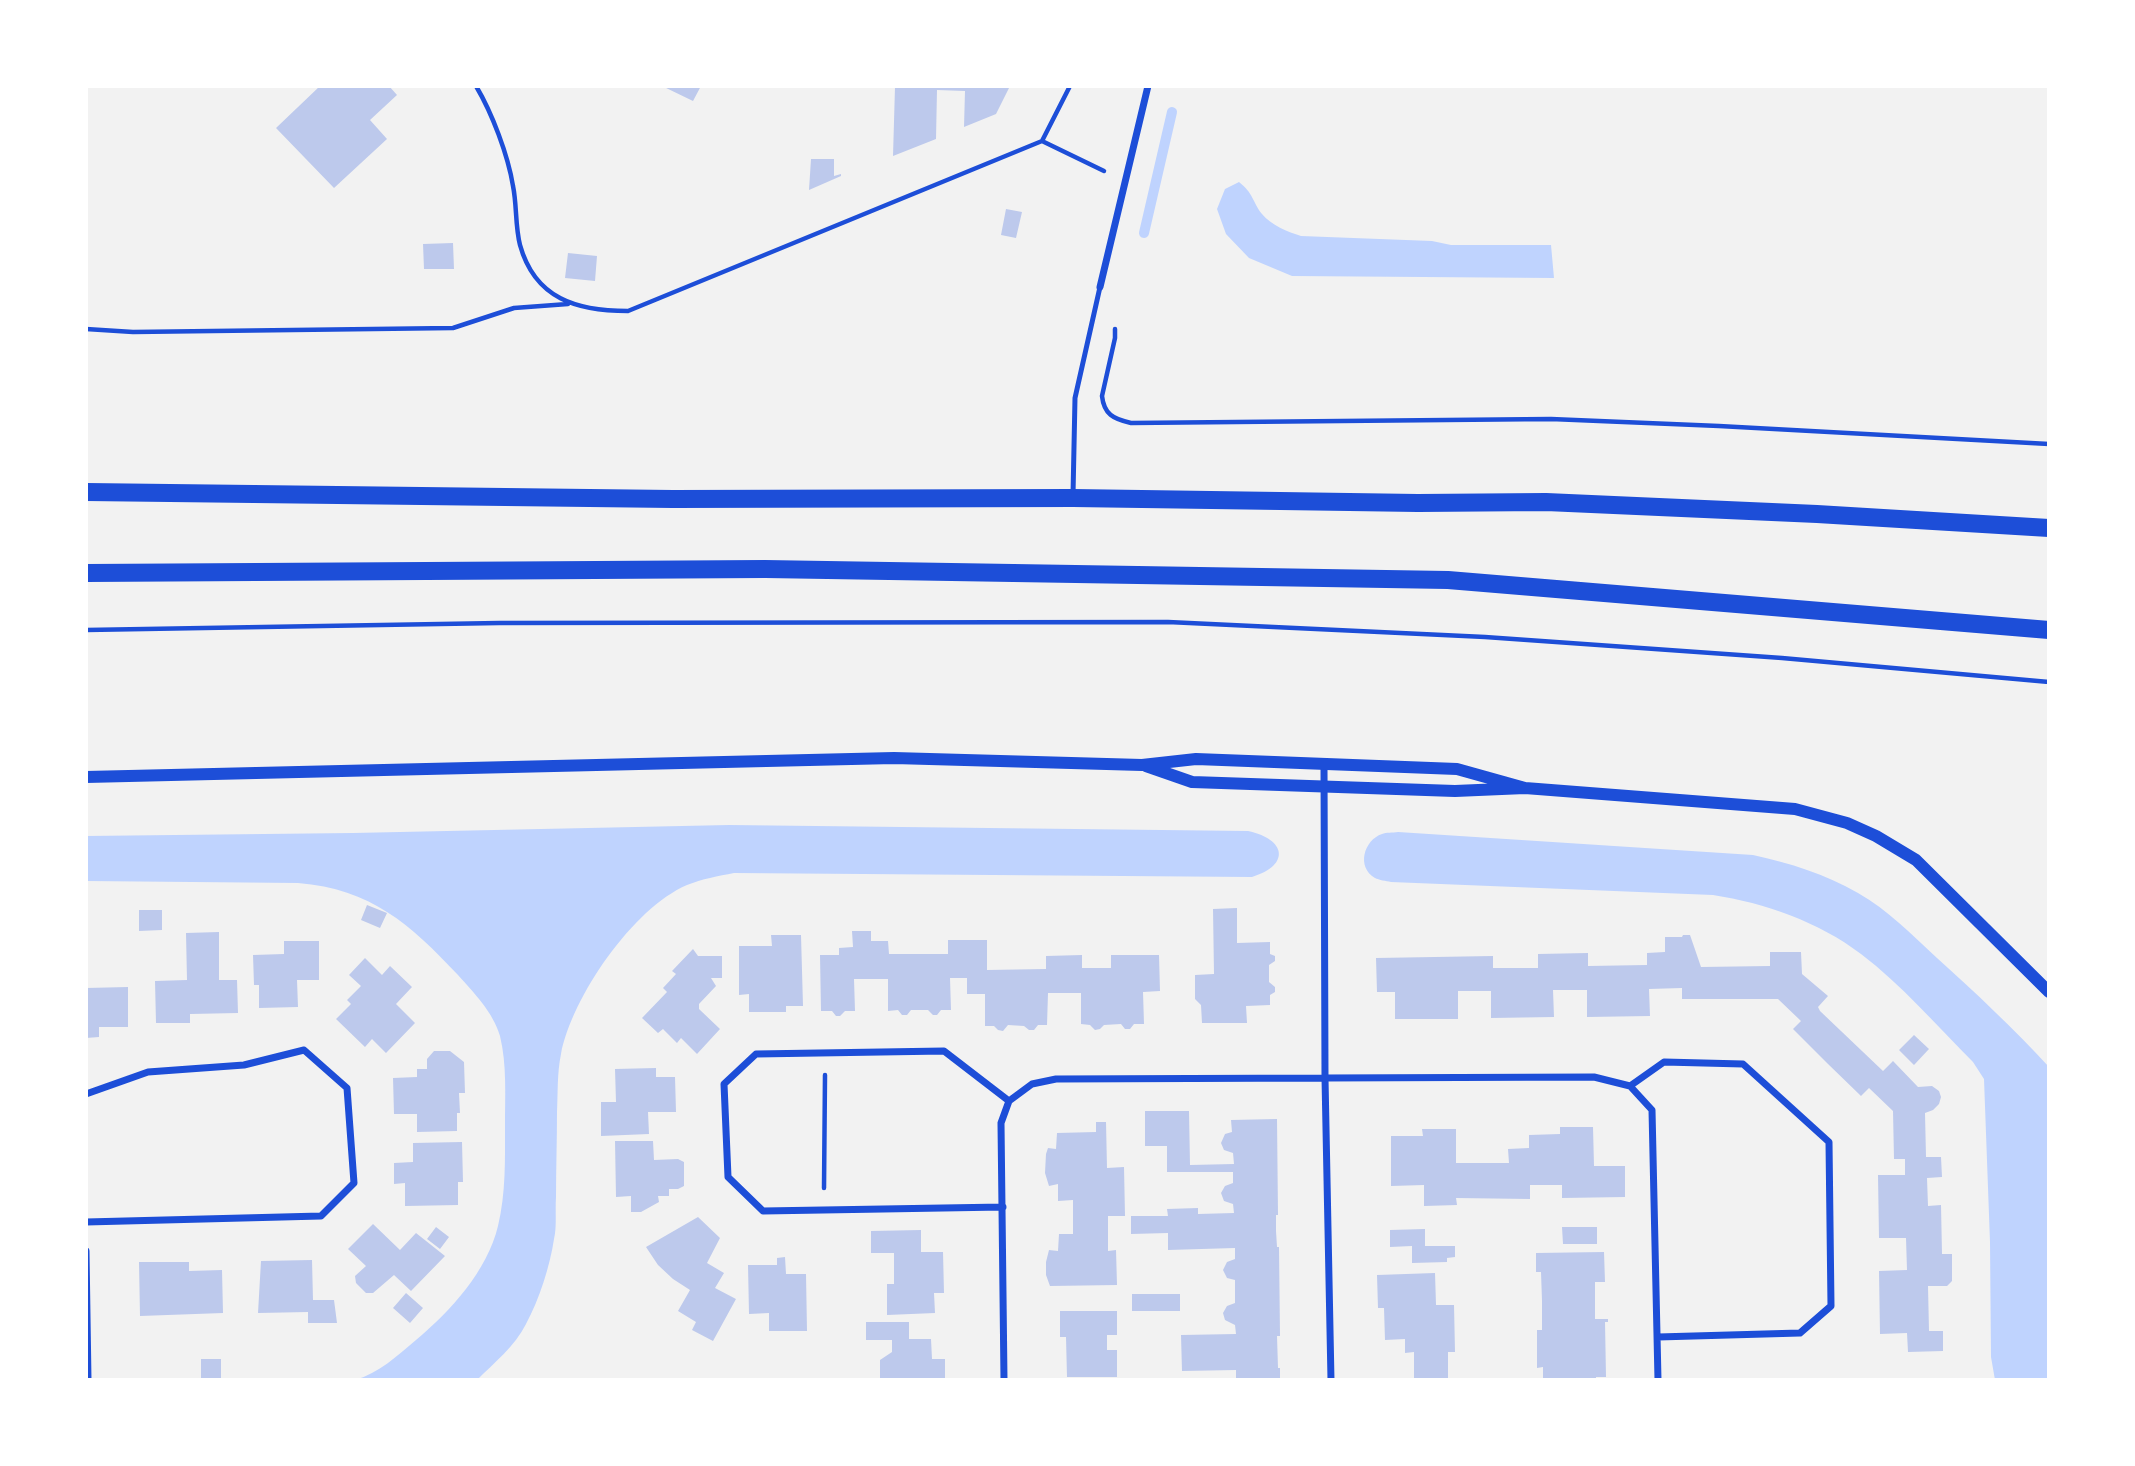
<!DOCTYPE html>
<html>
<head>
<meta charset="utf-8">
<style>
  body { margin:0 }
  #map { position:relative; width:2135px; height:1466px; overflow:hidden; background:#f2f2f2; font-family:"DejaVu Sans",sans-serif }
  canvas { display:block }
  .frame { position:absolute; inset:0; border:88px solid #fff; pointer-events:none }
</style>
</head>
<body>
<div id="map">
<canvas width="2135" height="1466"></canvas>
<div class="frame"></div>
</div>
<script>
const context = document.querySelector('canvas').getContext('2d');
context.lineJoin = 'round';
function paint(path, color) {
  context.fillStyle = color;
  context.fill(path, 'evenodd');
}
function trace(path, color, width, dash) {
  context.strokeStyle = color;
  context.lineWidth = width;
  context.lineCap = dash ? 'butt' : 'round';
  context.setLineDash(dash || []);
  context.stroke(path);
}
const water = new Path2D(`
  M1239 182C1254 194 1252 201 1262 214 1271 225 1288 232 1301 236L1432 241 1451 245H1551L1554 278 1292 276 1249 258 1226 234 1217 209 1225 189Z
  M729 825 1248 831C1286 839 1291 865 1252 877L734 873C718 876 702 879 687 885 633 908 572 997 561 1054 557 1073 558 1093 557 1112 557 1140 556 1169 556 1197 555 1211 557 1226 554 1239 550 1266 539 1300 526 1324 515 1346 494 1363 477 1380H355C379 1373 397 1356 416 1340 451 1311 487 1271 498 1226 506 1193 505 1159 505 1126 505 1096 507 1065 500 1036 493 1012 474 993 458 975 410 924 371 889 298 883L86 881V836L353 833Z
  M1398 832 1753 855C1790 863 1825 874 1858 893 1888 910 1912 935 1937 958 1976 993 2014 1029 2049 1067V1380H1995L1991 1357 1990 1242 1984 1079 1973 1062C1937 1026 1902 985 1861 954 1819 922 1765 903 1713 895L1391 882C1386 881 1379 880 1375 878 1356 867 1364 840 1382 834 1386 832 1393 833 1398 832Z`);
const stream = new Path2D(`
  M1144 233 1172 112`);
const building = new Path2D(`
  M320 86H389L397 95 370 120 387 139 334 188 276 128Z
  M662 86H701L693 101Z
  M911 86H1010L996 114 964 127 965 91 937 90 936 139 893 156 895 87H911Z
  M811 159H834V176L841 174V176L809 190Z
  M1006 209 1022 212 1016 238 1001 235Z
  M453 243 454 269H424L423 244Z
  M568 253 597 256 595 281 565 278Z
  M367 905 387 913 380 928 361 920Z
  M1237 908V943L1270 942V954L1275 956V961L1269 965V982L1275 987V992L1270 995V1005L1246 1006 1247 1023H1202L1201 1005 1195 999V975L1214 974 1213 909Z
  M139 910H162V930L139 931Z
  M852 931H871V941H888L889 954H948V940H987V970L1046 969V956L1082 955V968H1111V955H1159L1160 991 1143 992 1144 1024H1134L1130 1029H1125L1121 1024 1104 1025 1100 1029 1095 1030 1090 1025 1081 1024V993H1048L1047 1025H1038L1034 1030H1029L1024 1026 1008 1025 1003 1031 998 1030 994 1026H985V994H967V978H950L951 1010H941L937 1015H933L928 1010H911L907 1015H902L898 1010 888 1011V979H854L855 1011H845L840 1016H836L832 1011H821L820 955H839V948L853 947Z
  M219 932V980H237L238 1013 190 1014V1023H156L155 981 187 980 186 933Z
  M771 935H801L803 1006H786V1012H749V994L739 995V946H772Z
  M1683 935H1690L1701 967 1770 966V952H1801L1802 974 1828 996 1818 1007 1820 1011 1883 1071 1893 1061 1918 1087 1932 1086 1939 1091 1941 1097 1939 1104 1933 1110 1925 1113 1926 1157H1941L1942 1177 1927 1178 1928 1206 1941 1205 1942 1254H1952V1281L1947 1286H1928L1929 1331H1943V1351L1908 1352 1907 1333 1880 1334 1879 1271 1907 1270 1906 1238H1879L1878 1175H1905V1159H1894L1893 1111 1869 1088 1861 1096 1827 1063 1793 1029 1801 1021 1778 999H1682V988L1649 989 1650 1016 1587 1017V990H1553L1554 1017 1491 1018V991H1458V1019H1395V992H1377L1376 958 1493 956V968H1538V954L1588 953V966L1647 965V953L1665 952V937H1682Z
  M284 941H319V980H297L298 1007 259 1008V985H254L253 955 284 954Z
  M693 949 698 956H722V978H711L716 986 699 1004V1009L720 1029 697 1054 681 1038 677 1043 663 1029 658 1033 642 1018 667 992 663 988 676 974 672 971Z
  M365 958 382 975 390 966 412 987 396 1004 415 1023 386 1053 372 1039 365 1047 336 1019 351 1004 347 1000 361 986 349 975Z
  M128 987V1027H99V1037L86 1038V988Z
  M1914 1035 1929 1049 1914 1065 1899 1050Z
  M434 1051H450L464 1062 465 1093H459L460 1113H457V1131L417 1132V1114H394L393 1078 417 1077V1069H427V1059Z
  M656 1068V1077H675L676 1112H648L649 1134 601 1136V1102H616L615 1069Z
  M1145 1111H1189L1190 1165 1234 1164 1233 1153 1224 1150 1221 1143 1225 1134 1232 1132 1231 1120 1277 1119 1278 1215H1276V1231L1277 1247H1279L1280 1336H1277L1278 1368H1280V1380H1236V1370L1182 1371 1181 1335 1236 1334 1235 1325 1225 1320 1223 1313 1227 1306 1235 1303V1280L1227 1278 1223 1270 1227 1262 1235 1259V1248L1168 1250V1233L1131 1234V1216H1168L1167 1209 1198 1208V1214L1234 1213 1233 1204 1224 1201 1221 1193 1225 1186 1233 1183V1172H1167V1146H1145Z
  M1096 1122H1106L1107 1168 1124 1167 1125 1216H1108V1251L1116 1250 1117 1285 1050 1286 1046 1275V1262L1049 1250 1058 1251 1059 1234H1073V1200L1058 1201V1184L1049 1186 1045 1173 1046 1154 1048 1148 1056 1149 1057 1133 1096 1132Z
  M1560 1127H1593L1594 1166H1625V1197L1562 1198V1185H1530V1199L1456 1198 1457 1205 1424 1206V1185L1391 1186V1136H1423L1422 1129H1456V1163H1509L1508 1149 1529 1148V1135L1560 1134Z
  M615 1141H653L654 1160 678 1159 684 1162V1186L678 1189H669V1196H658L659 1202 641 1212H631V1196L616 1197Z
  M462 1142 463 1182H458V1205L405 1206V1183L394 1184V1163L413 1162V1143Z
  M698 1217 720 1238 707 1263 724 1273 715 1288 736 1299 713 1341 692 1330 696 1322 678 1311 690 1290 673 1279 658 1265 646 1247Z
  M373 1224 400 1250 416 1233 445 1256 411 1291 394 1275 373 1293H366L356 1283 355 1276 366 1266 348 1249Z
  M436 1227 449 1237 440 1249 427 1239Z
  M1562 1227H1597V1244H1563Z
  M1425 1229V1246H1455V1257L1447 1258V1262L1412 1263V1246L1390 1247V1230Z
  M921 1230V1252H943L944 1293H934L935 1313 887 1315V1284H894V1253H871V1231Z
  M1604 1252 1605 1282H1595V1319H1608V1322H1605L1606 1377H1596V1380H1543V1367L1537 1368V1330H1542V1301L1541 1272H1536V1253Z
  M785 1257 786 1274H806L807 1331H769V1313L749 1314 748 1265H777V1258Z
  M312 1260 313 1300H334L337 1323H308V1312L258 1313 261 1261Z
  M139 1262H189V1271L222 1270 223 1313 140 1316Z
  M1435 1273 1436 1305H1454L1455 1352H1448V1380H1414V1352L1405 1353V1339L1385 1340 1384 1308H1378L1377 1275Z
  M406 1293 423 1308 410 1323 393 1308Z
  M1132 1294H1180V1311H1132Z
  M1060 1311H1117V1335H1107V1350H1117V1377H1067L1066 1337H1060Z
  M866 1322H909V1339H931L932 1359H945V1380H880V1360L892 1352V1340H866Z
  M201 1359H221V1380H201Z`);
const path = new Path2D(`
  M476 86C492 113 508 155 513 186 517 205 515 226 520 245 535 299 577 311 628 311L1042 141 1070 86
  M1042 141 1104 171
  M86 329 133 332 453 328 514 308 568 304
  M1115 329V338L1102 396C1104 414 1113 419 1131 423L1551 419 1719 426 2049 444
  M86 630 499 623 1168 622 1485 637 1782 658 2049 682
  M824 1188 825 1075`);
const service = new Path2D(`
  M1073 495 1075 398 1100 287`);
const minor = new Path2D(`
  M1100 287 1148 86
  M1324 765 1325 1078 1331 1380
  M1630 1086 1664 1062 1743 1064 1829 1142 1831 1306 1800 1333 1658 1337
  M86 1094 148 1072 244 1065 304 1050 347 1088 354 1183 321 1216 86 1222
  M1003 1207 763 1211 728 1177 724 1084 756 1054 944 1051 1009 1101
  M86 1251 88 1380
  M1004 1380 1001 1123 1009 1101 1032 1084 1056 1079 1594 1077 1630 1086 1652 1110 1658 1380`);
const tertiary = new Path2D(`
  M1146 766 1192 782 1455 791 1525 788 1795 809 1847 823 1876 836 1916 860 2049 992
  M86 777 894 758 1142 765 1196 759 1457 769 1525 788`);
const primary = new Path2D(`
  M86 492 673 499 1073 498 1418 503 1546 502 1817 514 2049 528
  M86 573 765 569 1448 580 2049 630`);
paint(water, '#bfd3fe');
trace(stream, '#bfd3fe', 10);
paint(building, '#bdc9ec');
trace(path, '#1d4ed8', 4.5);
trace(service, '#1d4ed8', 5);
trace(minor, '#1d4ed8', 7);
trace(tertiary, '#1d4ed8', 12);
trace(primary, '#1d4ed8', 18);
</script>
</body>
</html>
